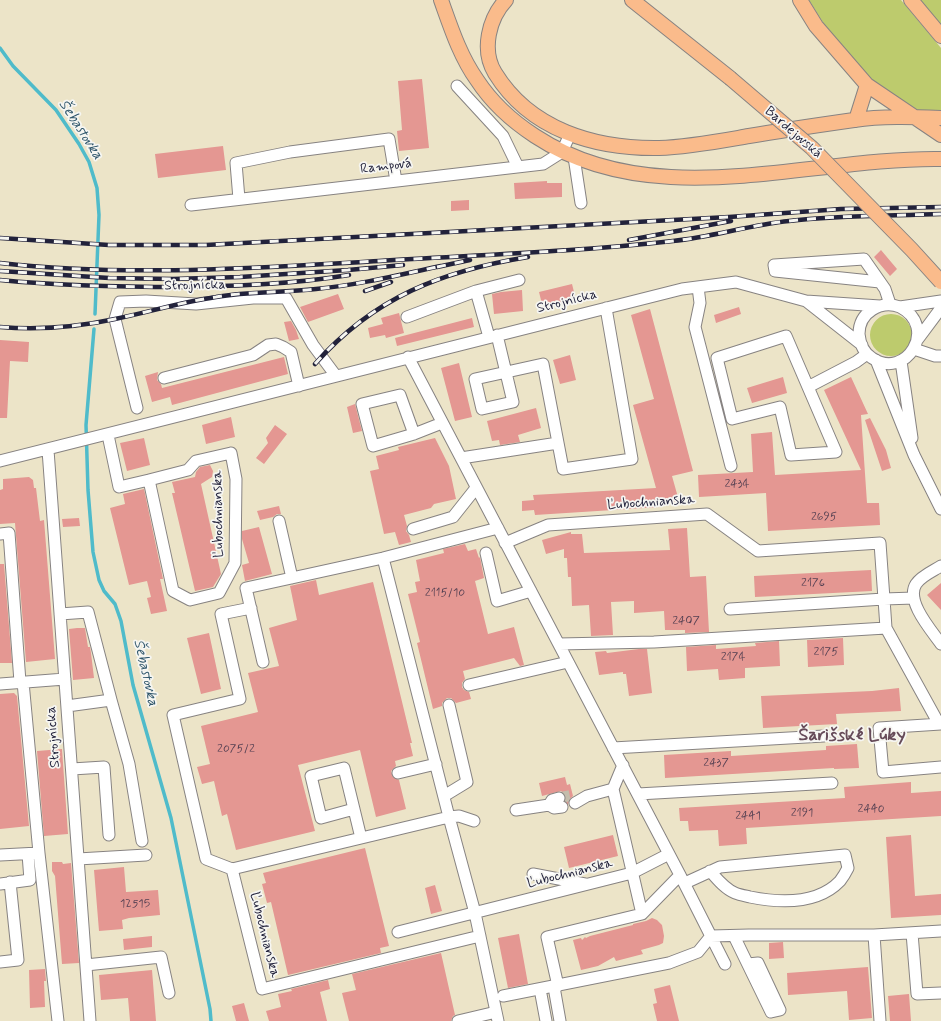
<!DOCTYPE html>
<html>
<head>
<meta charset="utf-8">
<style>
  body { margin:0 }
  canvas { display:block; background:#ece4c8 }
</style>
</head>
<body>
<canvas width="941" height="1021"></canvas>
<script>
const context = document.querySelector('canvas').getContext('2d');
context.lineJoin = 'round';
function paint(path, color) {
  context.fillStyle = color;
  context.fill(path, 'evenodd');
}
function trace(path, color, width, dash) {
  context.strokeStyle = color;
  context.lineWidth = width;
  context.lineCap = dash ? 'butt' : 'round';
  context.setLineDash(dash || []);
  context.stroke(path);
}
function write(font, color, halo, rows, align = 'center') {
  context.font = font + ' Mynerve,sans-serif';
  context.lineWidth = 3.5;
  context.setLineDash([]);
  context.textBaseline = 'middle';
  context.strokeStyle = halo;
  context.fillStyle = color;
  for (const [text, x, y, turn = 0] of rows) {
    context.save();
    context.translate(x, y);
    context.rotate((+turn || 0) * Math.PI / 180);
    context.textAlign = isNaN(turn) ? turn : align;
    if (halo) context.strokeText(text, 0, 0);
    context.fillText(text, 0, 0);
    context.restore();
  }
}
const green = new Path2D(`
  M809 0H901L941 48V110H912L875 82 862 70 824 24Z
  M911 0H941V35Z
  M870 335a21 21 0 1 1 42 0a21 21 0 1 1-42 0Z`);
const stream = new Path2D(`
  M0 48 13 66 56 110 79 144 89 162 97 188 99 215 95 314
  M94 329 86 425 88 490 93 552 99 580 104 591 115 604 121 621 133 685 171 818 210 1009 211 1021`);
const building = new Path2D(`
  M422 79 429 148 399 151 397 131 402 130 398 81Z
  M223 146 226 170 158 178 155 154Z
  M547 181V183H562V197L515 199 514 183Z
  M469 200V210L451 211V201Z
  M881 250 897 269 890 276 874 257Z
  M572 284 576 300 543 308 539 292Z
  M522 290 523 311 494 314 492 294 501 292Z
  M338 294 344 309 308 322 300 307Z
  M739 307 741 314 716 323 714 315Z
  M650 309 693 471 672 476 679 501 660 507 535 515 534 510 522 511V501L534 500 533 495 656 488 633 405 654 399 631 315Z
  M399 313 404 333 386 338 385 335 370 338 368 328 383 324 381 318Z
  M472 318 474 327 397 346 395 338Z
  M291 321 296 330 299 339 289 341 284 322Z
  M0 340 29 342 28 362 10 361 7 418H0Z
  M570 355 576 380 560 384 553 360Z
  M284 357 288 374 172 405 170 397 152 402 145 376 158 372 157 380 161 384 162 388Z
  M459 363 472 417 455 421 441 368Z
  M783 377 787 393 752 403 747 388Z
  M851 377 868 414 861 415 867 503H879L880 525 768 531 766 493 699 497 698 475 753 472 751 434 772 432 775 475 861 470 824 390Z
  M355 404 362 431 353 433 347 407Z
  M536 408 541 428 518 435 520 442 500 445 499 440 492 441 487 421Z
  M231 417 235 437 206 444 202 425Z
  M870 418 886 450 891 468 882 471 865 420Z
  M275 425 287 434 264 464 256 458 268 443 266 438Z
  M144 438 150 465 127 471 120 443Z
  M435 438 449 466 456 499 434 504 431 508 404 515 407 526 406 531 409 535 411 542 399 545 395 532 384 534 370 471 379 469 376 456 399 450 398 447Z
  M210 465 213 471 212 477 201 484 221 574 213 587 195 591 172 493H175L172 482 195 477 196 472 200 467Z
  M29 477 33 480 34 488H36L40 521 44 520 55 659 26 662 15 523 0 524V490L3 489V479Z
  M144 489 163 579H160L167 611 151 614 147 598 151 597 147 581 129 585 110 508 125 504 123 494Z
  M279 506 281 514H277L273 517 260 520 257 511Z
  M79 518 80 526 63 527 62 519Z
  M259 527 272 574 245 581 242 565 249 563 242 539V531Z
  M687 528 690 577 706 576 709 632 685 633V630H665L664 611 634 613V601L611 602 613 635 591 636 589 605 572 606 571 577H568L567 558H564V549L546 554 542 540 571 532V534H582L584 553 670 550 668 529Z
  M465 544 468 551 476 549 479 558 480 557 484 578 475 581 488 634 514 627 524 665 520 666 514 658 463 671 465 679 462 683V687L464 690 469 692 471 699 456 703 451 698H447L442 703V706L433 709 417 643 420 642 408 594 417 592 415 582 420 581 416 560 444 553 443 549Z
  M0 564H4L12 663H0Z
  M871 570 872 591 755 597 754 576Z
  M316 580 319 595 373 582 412 743H410L413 756 395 761 396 766 391 771 393 777 399 780 406 809 376 817 360 750 298 765 315 831 236 850 227 814 222 816 214 781 202 784 197 767 210 764 201 726 258 712 248 673 279 666 269 628 297 620 290 586Z
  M941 583V610L927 595Z
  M77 628H85L88 647H90L91 653 94 678 73 680 69 629Z
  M209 633 221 689 201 694 187 638Z
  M843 638 844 665 808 667 807 640Z
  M779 641 780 666 745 668V678L719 680 718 669 687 671 686 647 716 645V649L756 646 755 643Z
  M639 649H647L652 693 629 696 626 674H623V672L599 675 595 652 606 651 607 653Z
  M899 688 901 711 836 714 837 724 763 728 761 696 872 691Z
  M14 693 17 696 29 826 0 829V694Z
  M857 744 859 768 834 769V768L665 778 664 755 731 751V756L826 750V746Z
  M62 749 68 834 44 836 37 751Z
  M565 777 567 785 570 784 573 796 569 800 568 805 565 801 566 796 561 791 542 796 539 783Z
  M911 782V793L941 791V816L746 828 747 844 719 846 718 830 689 831 688 821H680L679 808 845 798 844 787Z
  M613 835 618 856 569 868 564 847Z
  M911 835 915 896 941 894V915L891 918 886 837Z
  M365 848 389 946 380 948 381 953 288 975 271 902 267 903 262 884 266 883 263 873Z
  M52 862H62L63 864 71 863 79 963 62 964 55 876 52 871Z
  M124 867 126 892 158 890 160 915 129 918 122 920 123 929 99 931 94 870Z
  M435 885 442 911 431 914 425 888Z
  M652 918 657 920 662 925 664 936 663 943 659 945 641 950 643 954 616 961 614 957 598 966 581 970 573 940 581 938 582 940 585 937 586 938 590 936 633 925V924L646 921Z
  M519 934 528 984 508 988 498 938Z
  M152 936V947L124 950 123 939Z
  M783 942 784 958 769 959V943Z
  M441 953 455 1015 453 1016 451 1021H349L342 993 356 990 352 974Z
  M868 967 872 1018 849 1020 847 991 788 995 787 973Z
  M45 969 46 981H44L45 1007 30 1008 29 970Z
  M152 970 156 1021H130L128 998 101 1000 99 975Z
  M328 980 330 989 320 992 327 1021H269L266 1011 281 1007 278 994 292 991 291 989Z
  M670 985 679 1021H657L653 1004 657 1003 654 989Z
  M909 994 911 1021H890L888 996Z
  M244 1003 249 1021H236L232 1006Z`);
const minorTunnel = new Path2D(`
  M559 798 573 795`);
const minor = new Path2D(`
  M457 86 503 136 518 167
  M574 157 581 203
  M239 199 236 163 290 152 389 139 396 181
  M191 205 543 164 562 152 570 134
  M880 282 775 271 774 265 864 259 885 289 890 304
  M698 287 700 303 695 327 731 466
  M476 291 519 280
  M806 301 862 345
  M900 307C939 327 906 381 872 358 864 353 860 344 859 334 859 312 881 300 900 307L941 301
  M407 317 476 291 489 337
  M497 335 513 402 482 409 475 379 543 364 563 469 632 459 606 308
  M918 339 941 308
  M914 349 935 356H941
  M408 357 680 875 725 964
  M876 360 914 455 941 509
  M901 361 912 438
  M164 378 253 355 268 345 276 344 283 347 291 352 299 386
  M808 387 786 336 717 358 732 419 780 407 791 455 836 452 808 387 856 362 867 354
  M137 408 115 319 120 302 146 301 196 304 253 298H286L313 345 336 376
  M414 434 400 395 362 404 373 446 414 434 442 423
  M108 435 119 487 149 480 173 591 190 600 219 593 235 563 236 479 231 453 196 461 188 470 149 480
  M48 450 90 1021
  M461 458 558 443
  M0 461 682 289 736 282 806 301 880 306
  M279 521 292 578
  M413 529 453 517 476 488
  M0 534 9 533 20 682
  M505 543 548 525 707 514 758 551 880 543 884 599 914 598
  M486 553 497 601 531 591
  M383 558 449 817 459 816 474 821
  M941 566C933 571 921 576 916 584 905 601 932 631 941 644
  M60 614 88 612 111 700 67 706
  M886 628 939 724
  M559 644 654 642 886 628 884 599 730 609
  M263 662 246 588 383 558 498 528
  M23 682 39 853
  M0 684 65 679
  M469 685 568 662
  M111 700 129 764 142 841
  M941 724 879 728 883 772 941 767
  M613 748 824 736
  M623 765 613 789 642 914 680 875
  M72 769 104 767 109 835
  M398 773 436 764
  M638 794 832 783
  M444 796 467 782 449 705
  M575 803 587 796 613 789
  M549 805 552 800 559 798
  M354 809 321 818 311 776 344 768 361 838
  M516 810 549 805 554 808 562 807
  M0 855 39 853 58 1021
  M78 859 146 855
  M232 869 449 817 475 913 498 1021
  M232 869 206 859 173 715 240 699 221 614 251 608
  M232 869 262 989 480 936
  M533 874 585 884
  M685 883 720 867 845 855 848 868C846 872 843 877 840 881 817 905 780 903 750 897 746 896 740 895 735 893 725 889 717 879 710 871
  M0 884 30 880 28 854
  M398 932 632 873 669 854
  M912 933 917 994 941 993
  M874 935 880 1021
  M734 936 771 1012 780 1010 758 963 748 964
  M0 962 18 960 10 882
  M86 965 161 957 169 993
  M558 986 547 937 642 914
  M554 987 560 1021
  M540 989 546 1021
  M503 996 669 963 698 952 711 936 749 935H874L941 931
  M458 1021 496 1012`);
const major = new Path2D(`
  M441 0C451 28 460 56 477 80 492 103 512 121 535 136 655 215 809 157 941 159
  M506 0C489 18 481 50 495 73 530 130 595 149 659 148 689 147 720 141 749 136 784 130 819 125 854 120 882 116 912 117 941 118
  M632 0 730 78
  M800 0 816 26 867 85 941 135
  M911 0 941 36
  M856 120 867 85`);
const rail = new Path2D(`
  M0 238 109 245H206L729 217 841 209 941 207
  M629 240 731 221
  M0 263C126 277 253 268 379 261 477 255 575 252 673 241 712 237 750 225 789 221 840 215 891 216 941 214
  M437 267 470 260
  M0 271 109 278 173 279 240 277 348 270 403 265
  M0 280C61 286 121 287 182 287 238 286 294 284 349 275
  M365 291 391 282
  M0 327C38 330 78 327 115 319 149 312 182 302 216 297 249 291 282 293 316 289 358 285 399 275 441 266
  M315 364C374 297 442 271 528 257`);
const majorBridge = new Path2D(`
  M730 78 812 148 912 250 941 282`);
const numberNames = [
  ["2434",737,484],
  ["2695",824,517],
  ["2176",813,583],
  ["2115/10",445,593],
  ["2407",686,621],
  ["2175",826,652],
  ["2174",733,657],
  ["2075/2",236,749],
  ["2437",716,763],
  ["2440",871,809],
  ["2191",802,813],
  ["2441",748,816],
  ["12515",135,904]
];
const streetNames = [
  ["Bardejovská",793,133,41],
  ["Rampová",386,167,-7],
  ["Strojnícka",195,286,-1],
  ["Strojnícka",567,302,-14],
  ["Ľubochnianska",651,503,-4],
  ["Ľubochnianska",219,514,-91],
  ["Strojnícka",54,737,-94],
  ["Ľubochnianska",570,874,-14],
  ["Ľubochnianska",264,935,76]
];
const waterNames = [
  ["Šebastovka",80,130,57],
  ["Šebastovka",145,673,77]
];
const districtNames = [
  ["Šarišské Lúky",852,736]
];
paint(green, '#bdcb6d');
trace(stream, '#4fbbca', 3.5);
paint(building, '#e49792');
trace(minorTunnel, '#c4bdac', 11, [11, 5.5]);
trace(minor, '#878382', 13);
trace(major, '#878382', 16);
trace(minor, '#fff', 11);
trace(major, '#fabb8b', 14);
trace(rail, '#22223b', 4.5);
trace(rail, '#f6f6f2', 3, [9]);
trace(majorBridge, '#878382', 16, []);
trace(majorBridge, '#fabb8b', 14);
write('12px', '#523f51', null, numberNames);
write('14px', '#22223b', '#f6f6f2', streetNames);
write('italic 15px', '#32586d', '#f6f6f2', waterNames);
write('bold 18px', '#664b59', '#f6f6f2', districtNames);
</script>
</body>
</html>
